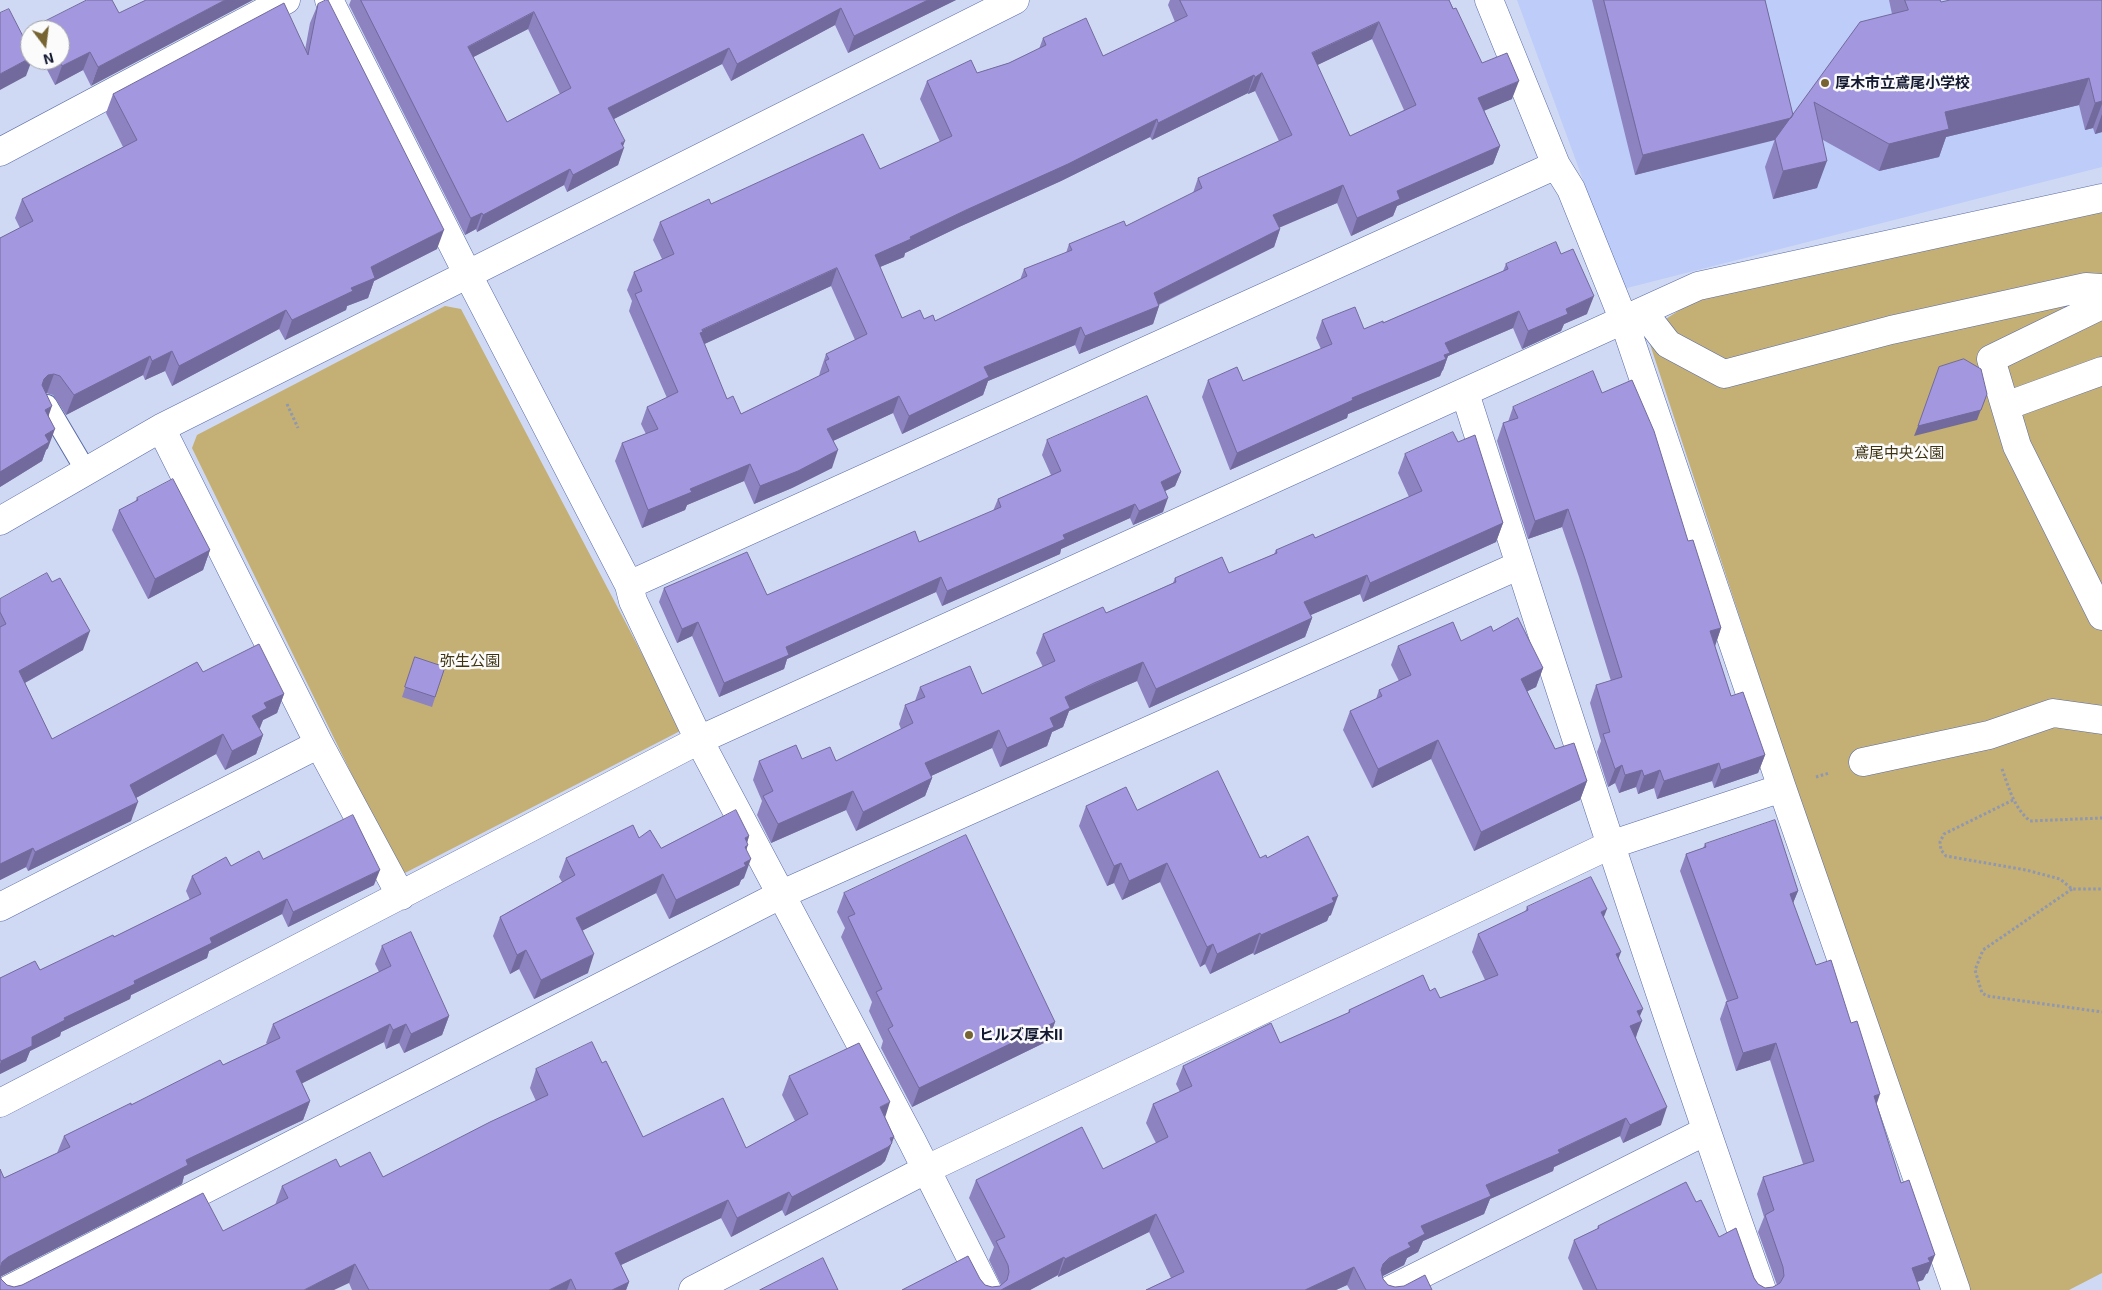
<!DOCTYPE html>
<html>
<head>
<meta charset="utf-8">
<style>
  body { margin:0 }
  #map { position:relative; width:2102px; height:1290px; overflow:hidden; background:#d0d9f4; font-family:"Exo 2",sans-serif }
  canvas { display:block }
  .north { position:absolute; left:20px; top:20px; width:50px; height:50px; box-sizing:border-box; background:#fbfbfb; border:1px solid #9ea1aa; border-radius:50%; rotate:165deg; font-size:14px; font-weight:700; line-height:20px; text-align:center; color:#131931 }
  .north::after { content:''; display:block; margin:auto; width:18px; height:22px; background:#766533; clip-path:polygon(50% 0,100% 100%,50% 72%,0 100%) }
</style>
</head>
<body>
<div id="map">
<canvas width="2102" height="1290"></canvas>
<div class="north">N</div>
</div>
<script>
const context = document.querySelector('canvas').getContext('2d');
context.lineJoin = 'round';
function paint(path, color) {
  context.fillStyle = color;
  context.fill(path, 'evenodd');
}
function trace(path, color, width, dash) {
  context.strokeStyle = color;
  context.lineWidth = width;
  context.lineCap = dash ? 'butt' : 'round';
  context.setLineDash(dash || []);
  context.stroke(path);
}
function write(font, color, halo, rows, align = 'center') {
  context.font = font + ' "Exo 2","Noto Sans JP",sans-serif';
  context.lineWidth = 5;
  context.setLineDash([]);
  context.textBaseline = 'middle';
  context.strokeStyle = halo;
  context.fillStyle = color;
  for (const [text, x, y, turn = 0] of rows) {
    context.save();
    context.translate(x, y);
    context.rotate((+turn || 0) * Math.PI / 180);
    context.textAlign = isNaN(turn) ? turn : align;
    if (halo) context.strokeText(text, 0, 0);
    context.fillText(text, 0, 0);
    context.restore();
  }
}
const built = new Path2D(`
  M1517 0H2102V167L1623 289Z`);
const green = new Path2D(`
  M2102 192V1273L2069 1290H1968L1786 758 1646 332 1707 292Z
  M445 306 461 309 682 730 401 875 192 448 197 435Z`);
const path = new Path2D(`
  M287 404 298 428
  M2002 769C2009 788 2014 808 2030 821L2102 818
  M1816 777 1829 773
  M2013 800 1944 834 1940 842 1941 850 1946 856 2026 870 2060 879 2072 889H2102
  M2072 889 1983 950 1975 970 1982 993 1987 996 2102 1012`);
const lane = new Path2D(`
  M47 405 86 471`);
const street = new Path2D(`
  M329 0 468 275 629 585 633 601 699 740 912 1141 987 1290
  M0 152 286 0
  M1556 165 1571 189 1624 321 1782 788 1956 1290
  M2102 305 1991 359 2017 446 2102 616
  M1643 312 1668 344 1724 374 1891 330 2086 287 2102 288
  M1465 393 1520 565
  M2006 406 2102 371
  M161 428 319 744 401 896
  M0 521 161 428 1015 0
  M629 585 1556 165 1489 0
  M1863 762 1989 735 2053 713 2102 720
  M0 907 319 744
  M0 1103 699 740 1698 286 2102 198
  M8 1290 782 894 1520 565C1598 808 1677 1050 1762 1290
  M693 1290 927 1169 1610 845 1782 788
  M1390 1290 1706 1131`);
const wall = new Path2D(`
  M351 0H956L848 53 835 25 731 81 722 64 614 119 623 147 618 165 567 192 564 185 477 232 476 229 465 235 349 5ZM528 29 560 94 507 122 473 57Z
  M1170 0H1449L1482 63 1512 99 1484 110 1500 146 1493 164 1397 206 1393 216 1351 236 1337 203 1279 227 1280 229 1274 247 1159 305V306L1153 324 1079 354 1075 345 988 381 983 395 902 434 893 413 833 441 832 468 792 488 754 504 744 481 687 505 685 510 642 528 615 461 622 443 646 434 641 424 647 407 667 398 629 311 632 301 627 290 634 272 662 259 653 240 660 222 711 204 880 169 940 142 920 99 927 81 977 73 1009 63 1039 49 1043 38 1103 56 1175 22 1168 5ZM1372 39 1404 110 1350 136 1317 65ZM1255 91 1279 141 1198 178 1193 193 1126 226 1069 244 1066 253 1024 269 1020 280 935 321 924 319 902 318 880 267 904 257 905 253 959 227 1061 181 1150 137 1152 140 1248 93V94ZM831 286 855 340 826 354 820 372 819 376 741 414 727 399 704 344Z
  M1592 0H1765L1793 115 1892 14 1889 0H1940L1941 2 2102 0V132L2095 134 2093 128 2085 130 2079 105 1946 137 1939 157 1879 171 1823 140 1817 188 1773 199 1765 167 1775 139 1635 175Z
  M318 4 437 249 374 281 368 298 347 306 346 310 285 340 279 329 172 386 165 371 145 380 143 375 66 415 53 395 46 393 49 417 48 448 46 450 42 461 0 487V238L20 228 15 218 22 199 123 147 106 113 113 94 305 50 310 23Z
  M119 13 91 86 83 70 55 85 42 60H60V30H38L40 24Z
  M1506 264 1587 314 1564 324 1561 331 1522 349 1513 328 1448 356 1443 370 1442 371 1440 376 1348 414 1347 418 1230 470 1202 397 1208 380 1243 381 1321 349 1316 338 1322 320 1364 329 1383 323 1503 271Z
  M1602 393 1688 541 1721 628 1715 646 1731 696 1765 755 1758 773 1714 788 1712 781 1657 799 1654 788 1638 794 1636 787 1619 793 1615 783 1608 787 1597 752 1601 741 1590 703 1596 685 1611 681 1579 577 1562 527 1528 539 1497 441 1503 423 1508 422 1513 407Z
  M1047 440 1181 472 1175 486 1165 491 1163 512 1133 525 1130 518 1061 549 1060 554 942 606 936 592 787 659 784 669 719 697 692 636 677 643 659 602 664 588 767 595 919 542 993 511 998 499 1051 475 1042 455Z
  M1458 442 1503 523 1496 542 1363 602 1360 594 1310 615 1312 618 1305 637 1149 708 1137 681 1087 702 1069 711 1063 727 1052 732 1047 746 1000 767 992 748 931 776 932 778 925 796 856 831 846 810 771 843 757 815 762 801 753 780 759 761 802 759 836 761 901 729 899 724 905 705 915 701 920 687 982 694 1043 667 1036 653 1043 634 1106 613 1173 583 1175 578 1229 573 1274 554 1276 550 1315 538 1409 497 1398 473 1405 454Z
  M137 498 210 550 203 570 148 599 112 530 119 510 135 502Z
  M0 599 83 650 25 683 52 739 203 672 284 694 277 713 263 720 259 728 263 735 256 754 225 770 216 754 136 798 131 821 28 871 26 867 0 880Z
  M1493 631 1543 668 1536 687 1527 691 1555 749 1587 781 1580 800 1474 851 1431 759 1372 788 1343 730 1350 711 1376 699 1379 690 1399 681 1391 665 1398 646 1461 641Z
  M412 667H445L432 707 402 697Z
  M1086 806 1137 810 1260 858H1267L1331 915 1329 916 1327 921 1254 955 1253 953 1210 974 1205 964 1200 967 1160 882 1122 900 1114 883 1107 886 1079 826Z
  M749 836 747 843 744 878 741 880 739 885 669 919 656 893 583 930 588 973 534 999 519 969 510 974 493 936 500 917 562 882 559 877 566 858 639 838 661 848Z
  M1705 844 1798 891 1793 903 1816 965 1876 1104 1928 1273 1926 1274 1923 1280 1917 1282 1920 1290H1583L1568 1258 1574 1240 1597 1229 1598 1226 1696 1202 1719 1237 1754 1278 1758 1284 1765 1288 1773 1287 1777 1285 1758 1232 1764 1217 1757 1194 1763 1177 1803 1164 1770 1060 1736 1071 1720 1019 1726 1002 1727 1001 1680 871 1686 854 1703 848Z
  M263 859 374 885 288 927 282 914 209 951 207 958 131 995 130 999 61 1032 60 1036 30 1051 26 1061 0 1074V978L40 970 114 937 190 900 186 891 192 876 231 866Z
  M844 893 1055 1022 1048 1041 912 1107 881 1048 883 1041 869 1011 872 1002 841 937 845 928 837 912Z
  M1527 907 1604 918 1640 1016 1636 1038 1661 1125 1623 1143 1620 1136 1554 1167 1553 1171 1490 1199 1484 1214 1423 1241 1418 1252 1407 1258 1404 1265 1382 1276 1383 1279 1388 1285 1395 1287 1432 1290H1350L1347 1285 1336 1290H1146L1171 1278 1149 1232 1058 1277V1275L1030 1290H902L980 1279 985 1285 992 1287 1000 1286 1001 1285 989 1260 994 1247 969 1198 976 1180 1103 1169 1156 1143 1146 1123 1153 1104 1180 1092 1176 1084 1183 1066 1280 1043 1348 1013 1349 1010 1430 991 1440 998 1485 980 1472 952 1478 934 1525 912Z
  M382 946 449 1016 442 1035 404 1053 399 1043 386 1049 384 1042 302 1083 310 1101 303 1120 184 1176 182 1184 1 1276V1279L7 1285 14 1287 22 1285 223 1231 275 1205 282 1186 340 1167 383 1177 536 1101 530 1088 536 1069 602 1063 643 1137 746 1148 795 1121 782 1095 789 1076 885 1117 894 1137 885 1161 881 1165 785 1216 782 1210 731 1237 721 1218 621 1265 629 1282 626 1290H352L349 1283 0 1290 4 1178 57 1153 64 1136 131 1105 223 1065 267 1044 266 1043 273 1024 379 972 375 964Z`);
const shadedWall = new Path2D(`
  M225 0H253L91 86 98 67Z
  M928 0H956L848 53 854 36Z
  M841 8 835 25 731 81 737 64Z
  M534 12 528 29 462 63 468 47Z
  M1379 22 1372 39 1305 71 1312 53Z
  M729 48 722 64 602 125 608 108Z
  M90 52 83 70 55 85 62 66Z
  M30 58V60H32L26 76 0 90V74Z
  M1262 73 1255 91 1248 94 1255 77Z
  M1254 75 1248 93 1152 140 1158 123Z
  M2089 78 2079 105 1946 137 1939 157 1879 171 1889 144 1945 112Z
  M1519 81 1512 99 1472 116 1478 98Z
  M2102 101V104L2093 128 2085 130 2095 103Z
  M2102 114V132L2095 134Z
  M1794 117 1787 137 1635 175 1643 155Z
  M1157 119 1150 137 1061 181 959 227 905 253 904 257 868 272 875 255 910 237Z
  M625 141 622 149 624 148 618 165 567 192 573 175Z
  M1500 146 1493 164 1397 206 1393 216 1351 236 1357 218 1397 191Z
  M1827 161 1817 188 1773 199 1783 171Z
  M570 169 564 185 477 232 483 215Z
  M1343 185 1337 203 1267 233 1273 215Z
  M482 213 476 229 465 235 471 218Z
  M1280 229 1274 247 1147 310 1154 293Z
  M444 230 437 249 374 281 368 298 347 306 346 310 285 340 292 320 351 288 371 267Z
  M837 268 831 286 698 347 700 333 702 330Z
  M1594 296 1587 314 1564 324 1561 331 1522 349 1528 331 1566 309Z
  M1159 306 1153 324 1079 354 1085 336Z
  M286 310 279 329 172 386 179 366Z
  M1519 311 1513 328 1448 356 1443 370 1442 371 1440 376 1348 414 1347 418 1230 470 1237 453 1352 398 1445 343Z
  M1081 327 1075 345 988 381 983 395 902 434 909 416 984 367Z
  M172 351 165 371 145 380 152 361Z
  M150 356 143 375 66 415 74 395Z
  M54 374 47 393 41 395 37 399 44 379 48 375Z
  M1987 394 1977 420 1914 436 1918 426Z
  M899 396 893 413 820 447 827 429Z
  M52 406 45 426V410Z
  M55 429 48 448 46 450 42 461 0 487V472L45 435Z
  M838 450 832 468 792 488 754 504 760 486Z
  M750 464 744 481 687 505 685 510 642 528 648 510 690 489Z
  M1181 472 1175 486 1155 496 1161 482Z
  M1168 498 1163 512 1133 525 1139 511Z
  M1135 504 1130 518 1061 549 1060 554 942 606 947 591 1063 535Z
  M1568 509 1562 527 1528 539 1535 521Z
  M1503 523 1496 542 1363 602 1370 583Z
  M210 550 203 570 148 599 155 579Z
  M1367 575 1360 594 1297 621 1304 602Z
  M941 577 936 592 787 659 784 669 719 697 724 683 786 647Z
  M1312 618 1305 637 1149 708 1156 689Z
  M698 622 692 636 677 643 682 629Z
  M1721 628 1715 646 1710 631Z
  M90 631 83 650 12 690 19 671Z
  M1143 662 1137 681 1069 711 1063 727 1052 732 1047 746 1000 767 1007 748 1050 718 1065 697Z
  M1543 668 1536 687 1514 698 1521 679Z
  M284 694 277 713 263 720 260 728 245 735 252 716 264 703Z
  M999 730 992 748 918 782 925 763Z
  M223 734 216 754 123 805 130 785Z
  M263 735 256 754 225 770 232 751Z
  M1438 740 1431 759 1372 788 1378 769Z
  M1765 755 1758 773 1714 788 1721 770Z
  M1719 763 1712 781 1657 799 1664 781Z
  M1622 765 1615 783 1608 787 1615 769Z
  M1642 770 1636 787 1619 793 1625 775Z
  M1660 770 1654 788 1638 794 1644 776Z
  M932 778 925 796 856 831 863 812Z
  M1587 781 1580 800 1474 851 1481 832Z
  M853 791 846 810 771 843 778 824Z
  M138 802 131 821 28 871 35 852Z
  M749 836 746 846 748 845 741 864 745 838Z
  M33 848 26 867 0 880V864Z
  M751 859 744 878 741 880 739 885 669 919 676 900Z
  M1121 863 1114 883 1107 886 1114 866Z
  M1167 863 1160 882 1122 900 1129 881Z
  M380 870 374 885 288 927 293 912Z
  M663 874 656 893 570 937 576 918Z
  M1798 891 1791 908 1790 894Z
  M1338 896 1331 915 1329 916 1327 921 1254 955 1261 935 1332 898Z
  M287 899 282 914 209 951 207 958 131 995 130 999 61 1032 60 1036 30 1051 26 1061 0 1074V1064L1 1061 32 1037 64 1018 134 981 210 938Z
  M1607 909 1600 927 1601 912Z
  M1260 933 1253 953 1210 974 1217 954Z
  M1213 944 1205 964 1200 967 1207 947Z
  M526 950 519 969 510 974 517 955Z
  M1621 952 1614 970 1616 954Z
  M594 954 588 973 534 999 541 980Z
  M1643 1009 1637 1023 1642 1021 1635 1039 1630 1026 1637 1011Z
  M449 1016 442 1035 404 1053 411 1034Z
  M1055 1022 1048 1041 912 1107 919 1088Z
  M390 1024 384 1042 289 1090 296 1071Z
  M406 1024 399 1043 386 1049 393 1030Z
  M1776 1043 1770 1060 1736 1071 1743 1053Z
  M1880 1094 1874 1112V1096Z
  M310 1101 303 1120 184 1176 182 1184 0 1277V1268L2 1262 8 1257 186 1160Z
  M890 1102 884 1121 880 1107Z
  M1667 1107 1661 1125 1623 1143 1630 1125Z
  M1626 1118 1620 1136 1554 1167 1553 1171 1490 1199 1484 1214 1423 1241 1418 1252 1407 1258 1404 1265 1383 1276 1377 1282 1383 1264 1408 1243 1421 1226 1486 1185Z
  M894 1137 885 1161 881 1165 785 1216 792 1197Z
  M789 1192 782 1210 731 1237 737 1218Z
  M728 1200 721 1218 608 1271 615 1253Z
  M1156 1214 1149 1232 1058 1277 1065 1259Z
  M1935 1255 1928 1273 1926 1274 1923 1280 1906 1285 1912 1268 1928 1258Z
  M1064 1257 1058 1275 1030 1290H1001Z
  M355 1264 349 1283 334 1290H304Z
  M1354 1267 1347 1285 1336 1290H1305Z
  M571 1279 567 1290H549Z
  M629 1282 626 1290H612Z`);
const building = new Path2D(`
  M87 0H112L119 13 146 0H225L98 67 90 52 62 66 59 60H60V30H43L40 24Z
  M326 0H328L444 230 371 267 375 278 351 288 353 291 292 320 286 310 179 366 172 351 152 361 150 356 74 395 60 376 54 374 48 375 44 379 42 385 52 406 45 410 55 429 45 435 49 442 0 472V238L33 221 22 199 137 140 113 94 284 3 308 55 318 4Z
  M361 0H928L854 36 841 8 737 64 729 48 608 108 625 141 621 143 624 148 573 175 570 169 483 215 482 213 471 218ZM534 12 571 88 507 122 468 47Z
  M1180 0H1449L1453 9 1456 8 1482 63 1507 53 1519 81 1478 98 1500 146 1397 191 1400 199 1357 218 1343 185 1273 215 1280 229 1154 293 1159 306 1085 336 1081 327 984 367 989 377 909 416 899 396 827 429 838 450 798 471 760 486 750 464 690 489 692 492 648 510 622 443 658 429 647 407 678 392 635 294 642 291 634 272 674 254 660 222 709 199 711 204 863 134 880 169 952 136 927 81 971 60 977 73 1009 63 1046 45 1043 38 1086 18 1103 56 1187 16ZM1379 22 1416 105 1350 136 1312 53ZM1262 73 1292 135 1198 178 1202 188 1126 226 1124 221 1069 244 1072 250 1024 269 1027 276 935 321 933 315 924 319 920 310 902 318 875 255 911 239 910 237 966 210 1068 164 1157 119 1158 123 1254 75 1255 77ZM837 268 867 334 826 354 829 359 825 361 829 371 741 414 733 396 727 399 700 333 703 332 702 330Z
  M1604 0H1765L1793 115 1791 118 1643 155Z
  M1905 0H1940L1941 2 1950 0H2102V101L2095 103 2089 78 1945 112 1949 129 1889 144 1814 102 1827 161 1783 171 1775 139 1860 22 1908 10Z
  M9 9 30 50V58L0 74V13Z
  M1556 242 1561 254 1573 249 1594 296 1566 309 1568 314 1528 331 1519 311 1445 343 1450 353 1444 355 1446 359 1352 398 1353 400 1237 453 1208 380 1237 367 1243 381 1332 344 1322 320 1355 307 1364 329 1383 321V323L1508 269 1506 264Z
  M1964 359 1981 369 1987 394 1981 410 1918 426 1939 367Z
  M1593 371 1602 393 1632 380 1654 431 1688 541 1693 540 1721 628 1710 631 1731 696 1743 692 1765 755 1721 770 1719 763 1664 781 1660 770 1644 776 1642 770 1625 775 1622 765 1615 769 1603 734 1610 732 1596 685 1622 677 1585 559 1568 509 1535 521 1503 423 1518 418 1513 407Z
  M1147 396 1181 472 1161 482 1168 498 1139 511 1135 504 1063 535 1065 539 947 591 941 577 786 647 789 655 724 683 698 622 682 629 664 588 747 552 767 595 915 531 919 542 1001 507 998 499 1061 471 1047 440Z
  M1453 432 1458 442 1475 435 1503 523 1370 583 1367 575 1304 602 1312 618 1156 689 1143 662 1094 683 1065 697 1070 708 1050 718 1054 727 1007 748 999 730 925 763 932 778 863 812 853 791 778 824 763 796 773 791 759 761 796 745 802 759 830 747 836 761 913 723 905 705 925 697 920 687 970 666 982 694 1055 661 1043 634 1103 607 1106 613 1176 582 1175 578 1222 557 1229 573 1277 553 1276 550 1313 534 1315 538 1422 491 1405 454Z
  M173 479 210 550 155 579 119 510 138 500 137 498Z
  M47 573 52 582 60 578 90 631 19 671 52 739 197 662 203 672 259 644 284 694 264 703 267 708 252 716 263 735 232 751 223 734 130 785 138 802 35 852 33 848 0 864V627L6 624 0 612V599Z
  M1518 618 1543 668 1521 679 1555 749 1574 743 1587 781 1481 832 1438 740 1378 769 1350 711 1382 696 1379 690 1411 675 1398 646 1453 622 1461 641 1491 626 1493 631Z
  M415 657 445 667 435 697 405 687Z
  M1218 771 1260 858 1266 855 1267 858 1308 836 1338 896 1332 898 1334 902 1261 935 1260 933 1217 954 1213 944 1207 947 1167 863 1129 881 1121 863 1114 866 1086 806 1126 787 1137 810Z
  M736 810 749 836 745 838 748 845 745 847 751 859 744 863 746 866 676 900 663 874 576 918 594 954 541 980 526 950 517 955 500 917 575 875 566 858 633 825 639 838 650 830 661 848Z
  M353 815 380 870 293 912 287 899 210 938 212 943 134 981 135 984 64 1018 65 1020 32 1037V1046L1 1061 0 1059V978L35 961 40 970 113 935 114 937 201 894 192 876 226 857 231 866 259 851 263 859Z
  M1775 820 1798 891 1790 894 1816 965 1831 960 1851 1023 1857 1021 1880 1094 1874 1096 1901 1183 1909 1180 1935 1255 1928 1258 1930 1262 1912 1268 1920 1290H1597L1574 1240 1599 1228 1598 1226 1686 1182 1696 1202 1701 1200 1719 1237 1736 1228 1754 1278 1758 1284 1765 1288 1773 1287 1780 1283 1784 1276 1783 1267 1765 1215 1774 1210 1763 1177 1814 1161 1776 1043 1743 1053 1726 1002 1738 998 1686 854 1706 847 1705 844Z
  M966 835 1055 1022 919 1088 888 1029 893 1026 876 992 882 989 848 917 855 914 844 893Z
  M1591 877 1607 909 1601 912 1621 952 1616 954 1643 1009 1637 1011 1642 1021 1630 1026 1667 1107 1630 1125 1626 1118 1558 1150 1560 1153 1486 1185 1491 1196 1421 1226 1425 1234 1408 1243 1411 1247 1389 1258 1383 1264 1381 1270 1383 1279 1388 1285 1395 1287 1404 1286 1425 1275 1432 1290H1366L1354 1267 1305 1290H1146L1184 1272 1156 1214 1065 1259 1064 1257 1001 1290H902L968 1256 980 1279 985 1285 992 1287 1000 1286 1007 1280 1009 1272 1008 1265 996 1241 1005 1237 976 1180 1082 1127 1103 1169 1168 1137 1153 1104 1192 1086 1183 1066 1271 1023 1280 1043 1350 1012 1349 1010 1423 975 1430 991 1435 988 1440 998 1498 975 1478 934 1528 910 1527 907Z
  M411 932 449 1016 411 1034 406 1024 393 1030 390 1024 296 1071 310 1101 186 1160 188 1165 8 1257 2 1262 0 1268V1169L4 1178 70 1147 64 1136 131 1103V1105L220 1060 223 1065 280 1038 273 1024 391 966 382 946Z
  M592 1042 602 1063 606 1061 643 1137 723 1098 746 1148 808 1114 789 1076 859 1043 890 1102 880 1107 894 1137 890 1138 892 1143 888 1147 792 1197 789 1192 737 1218 728 1200 615 1253 629 1282 612 1290H576L571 1279 549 1290H369L355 1264 304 1290H0V1273L1 1279 7 1285 14 1287 22 1285 203 1193 223 1231 288 1198 282 1186 336 1159 340 1167 370 1152 383 1177 490 1122 548 1095 536 1069Z
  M823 1258 838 1290H760Z`);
const markers = [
  [1825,83,5,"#766533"],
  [969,1035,5,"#766533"]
];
const poiNames = [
  ["厚木市立鳶尾小学校",1835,83],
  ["ヒルズ厚木II",979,1035]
];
const parkNames = [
  ["鳶尾中央公園",1899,453],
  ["弥生公園",470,661]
];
paint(built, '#bdccf8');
paint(green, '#c4af74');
trace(lane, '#596ba6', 22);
trace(street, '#596ba6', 29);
trace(path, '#8f97b1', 3, [2.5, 2.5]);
trace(lane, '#fff', 20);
trace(street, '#fff', 28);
paint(wall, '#8c83c0');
paint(shadedWall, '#726a9c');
paint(building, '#a398df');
trace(building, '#726a9c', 1);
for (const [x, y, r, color] of markers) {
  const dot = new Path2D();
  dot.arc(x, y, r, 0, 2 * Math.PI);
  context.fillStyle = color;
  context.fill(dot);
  trace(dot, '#fbfbfb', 2);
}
write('bold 15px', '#131931', '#fbfbfb', poiNames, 'left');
write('15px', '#3f3412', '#fbfbfb', parkNames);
</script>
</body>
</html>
